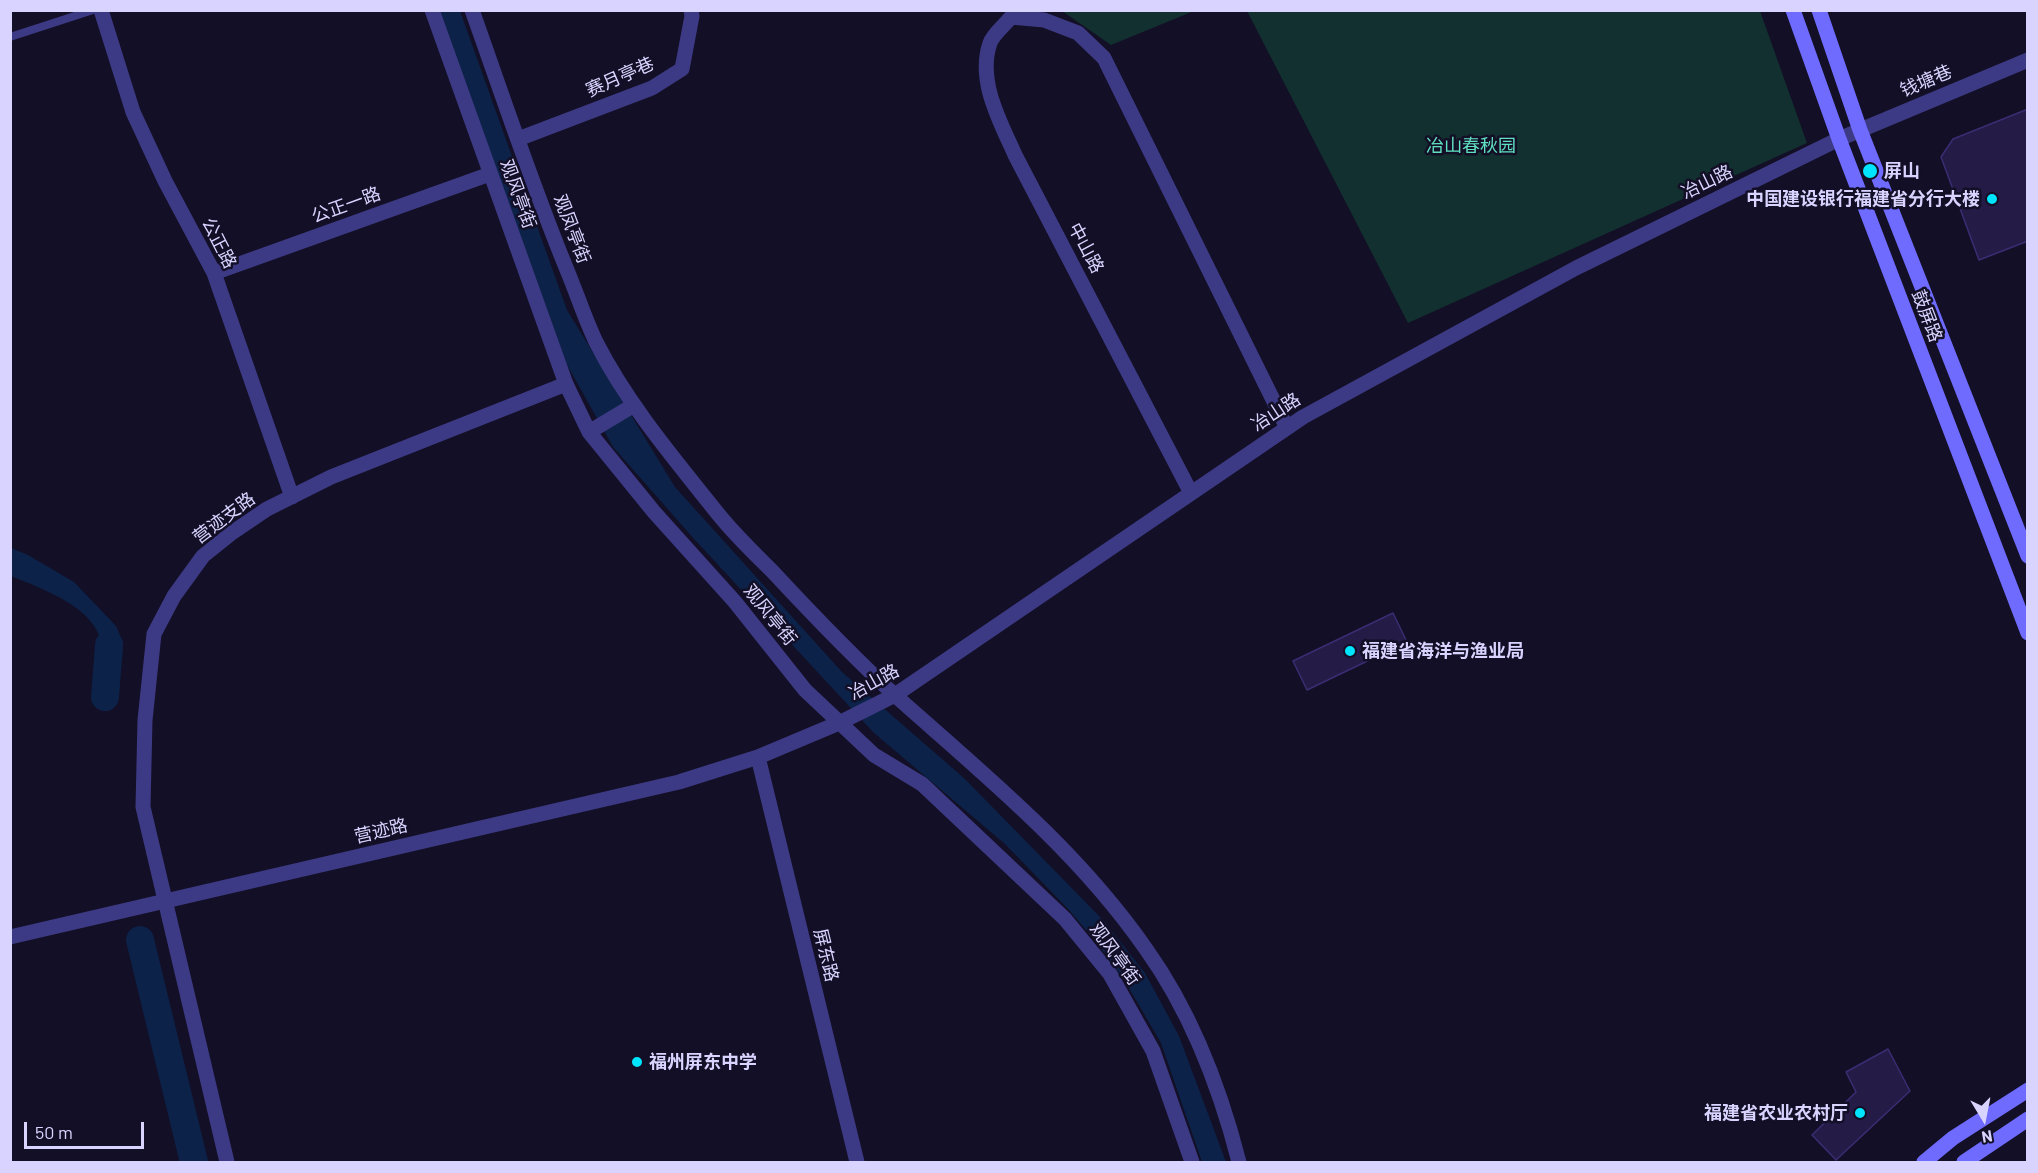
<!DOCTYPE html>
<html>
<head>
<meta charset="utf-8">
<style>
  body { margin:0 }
  #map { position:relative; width:2038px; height:1173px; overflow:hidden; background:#130f26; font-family:Barlow,sans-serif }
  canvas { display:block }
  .frame { position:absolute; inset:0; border:12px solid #d9d4ff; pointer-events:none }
  .north { position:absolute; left:1954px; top:1089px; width:60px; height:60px; -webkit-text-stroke:4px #130f26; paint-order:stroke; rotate:170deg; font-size:16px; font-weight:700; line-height:24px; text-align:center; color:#d9d4ff }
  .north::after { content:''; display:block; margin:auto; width:21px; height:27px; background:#d9d4ff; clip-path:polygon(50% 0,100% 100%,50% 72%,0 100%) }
  .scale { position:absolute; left:24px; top:1122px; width:120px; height:27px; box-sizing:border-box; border:3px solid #d9d4ff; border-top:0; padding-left:8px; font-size:18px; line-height:21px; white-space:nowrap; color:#d9d4ff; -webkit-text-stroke:4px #130f26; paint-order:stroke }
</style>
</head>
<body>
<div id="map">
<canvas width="2038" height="1173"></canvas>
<div class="frame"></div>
<div class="north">N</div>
<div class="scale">50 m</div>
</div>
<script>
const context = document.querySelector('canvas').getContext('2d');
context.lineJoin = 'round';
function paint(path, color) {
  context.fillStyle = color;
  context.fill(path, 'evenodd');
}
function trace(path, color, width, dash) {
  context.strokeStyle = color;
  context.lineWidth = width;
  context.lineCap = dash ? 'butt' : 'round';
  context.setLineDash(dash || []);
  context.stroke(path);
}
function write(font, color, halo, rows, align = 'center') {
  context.font = font + ' Barlow,"Noto Sans SC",sans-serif';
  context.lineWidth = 5;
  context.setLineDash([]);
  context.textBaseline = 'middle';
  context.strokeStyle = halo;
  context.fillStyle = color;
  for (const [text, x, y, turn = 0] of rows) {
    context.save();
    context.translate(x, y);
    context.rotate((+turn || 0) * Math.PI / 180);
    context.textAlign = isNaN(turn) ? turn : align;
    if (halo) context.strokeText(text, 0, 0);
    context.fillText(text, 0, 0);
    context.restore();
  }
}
const green = new Path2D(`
  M1062 11H1194L1111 45Z
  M1247 11H1760L1807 143 1408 323Z`);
const water = new Path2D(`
  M440 11H460L567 310 675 487 842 672 964 778 1104 921 1145 973 1179 1036 1226 1162H1202L1161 1043 1123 978 1097 943 1069 910 1005 844 874 733 695 540 613 447 566 363Z
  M11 548 28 555 74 582 116 626 123 642 122 660 115 684 96 681C98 671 103 659 102 649 100 608 42 589 11 576Z`);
const river = new Path2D(`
  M105 697 109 645
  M140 940 194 1162`);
const building = new Path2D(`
  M2028 109V241L1979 260 1941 157 1953 139Z
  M1393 613 1407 642 1307 690 1293 661Z
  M1888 1049 1910 1091 1836 1160 1812 1135 1856 1092 1846 1072Z`);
const service = new Path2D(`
  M10 37 93 10`);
const minor = new Path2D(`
  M101 10 133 112 165 181 214 273 292 497
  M518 139 652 88 682 69 692 16 691 10
  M214 273 490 174
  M227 1162 143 807 145 720 154 634 174 596 203 556 233 532 267 509 331 477 566 384`);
const tertiary = new Path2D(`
  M432 10 566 384 589 432 654 512 735 602 805 690 874 755 922 784 1065 919 1110 974 1153 1051 1192 1162
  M472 10C503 97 532 185 567 270 577 294 585 319 596 342 628 405 676 461 719 515 736 536 755 554 773 572 813 615 854 658 898 698 986 776 1078 851 1146 949 1191 1012 1220 1088 1239 1162
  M1011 17C1005 25 993 34 990 43 977 81 1000 121 1015 155L1191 493
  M1011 17 1044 20 1078 33 1104 58 1287 428
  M589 432 634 405
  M758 757 857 1162
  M10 937 679 782 758 757 839 723 895 695 1303 417 1576 268 1839 139 2028 60`);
const secondary = new Path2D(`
  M1793 10 1839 139 2028 633
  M1819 10 1860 130 2028 556
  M1924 1162 1953 1138 2028 1090
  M1964 1162 2028 1119`);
const markers = [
  [1870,171,8,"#00e5ff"],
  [1992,199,6,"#00e5ff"],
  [1350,651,6,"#00e5ff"],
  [637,1062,6,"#00e5ff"],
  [1860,1113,6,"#00e5ff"]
];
const streetNames = [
  ["赛月亭巷",620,77,-24],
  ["钱塘巷",1926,81,-23],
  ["冶山路",1707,182,-26],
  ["观风亭街",518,194,70],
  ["公正一路",346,205,-20],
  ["观凤亭街",572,229,69],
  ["公正路",219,243,63],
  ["中山路",1086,248,62],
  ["鼓屏路",1927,316,69],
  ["冶山路",1276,412,-33],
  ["营迹支路",224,518,-37],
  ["观风亭街",770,615,51],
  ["冶山路",874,682,-29],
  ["营迹路",381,831,-13],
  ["观风亭街",1115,954,54],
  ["屏东路",826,955,76]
];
const parkNames = [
  ["冶山春秋园",1471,146]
];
const poiNames = [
  ["屏山",1884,171],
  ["中国建设银行福建省分行大楼",1980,199,"right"],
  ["福建省海洋与渔业局",1362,651],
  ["福州屏东中学",649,1062],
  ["福建省农业农村厅",1848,1113,"right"]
];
paint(green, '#12302f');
paint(water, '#0c2248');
trace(river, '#0c2248', 28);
paint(building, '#241b47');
trace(building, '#3b2d73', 1.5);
trace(service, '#3d3a85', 8);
trace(minor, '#3d3a85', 15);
trace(tertiary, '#3d3a85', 15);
trace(secondary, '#6f6bff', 15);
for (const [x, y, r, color] of markers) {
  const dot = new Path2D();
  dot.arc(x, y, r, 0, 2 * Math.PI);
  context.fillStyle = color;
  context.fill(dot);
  trace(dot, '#130f26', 2);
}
write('18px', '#d9d4ff', '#130f26', streetNames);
write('18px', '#5fe0c0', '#130f26', parkNames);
write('bold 18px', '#d9d4ff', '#130f26', poiNames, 'left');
</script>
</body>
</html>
